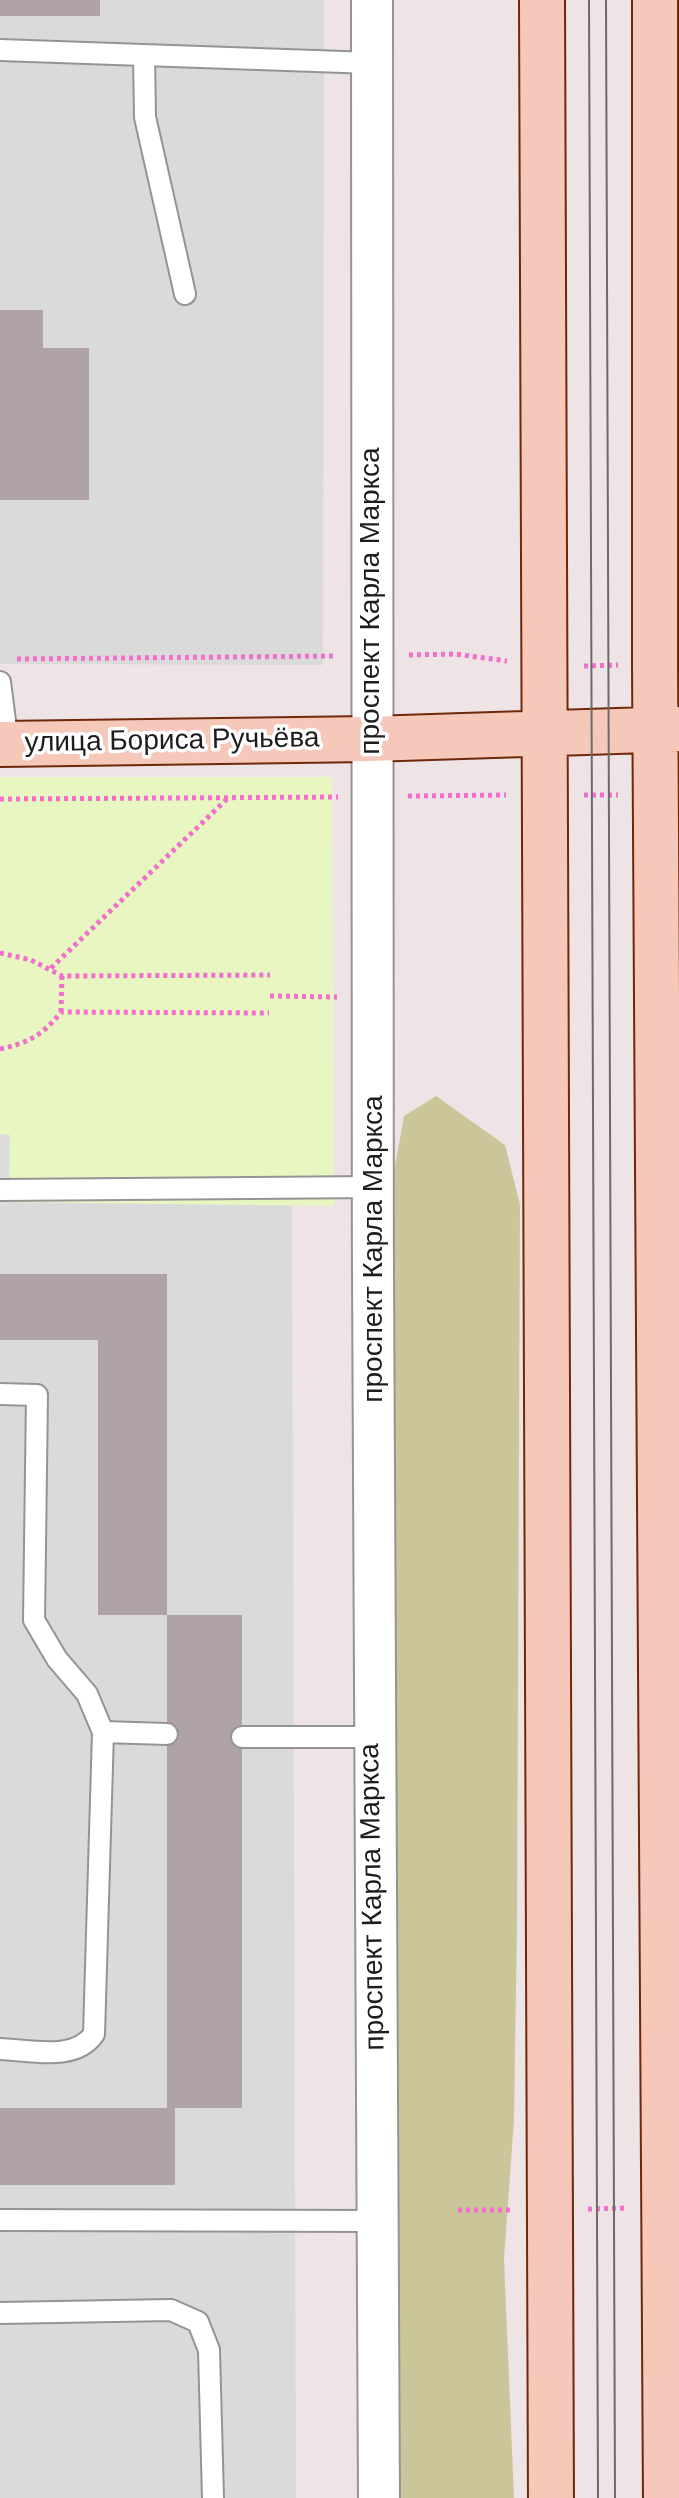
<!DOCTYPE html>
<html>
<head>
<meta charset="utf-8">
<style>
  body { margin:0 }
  canvas { display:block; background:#eee3e5 }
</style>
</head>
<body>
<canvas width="679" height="2498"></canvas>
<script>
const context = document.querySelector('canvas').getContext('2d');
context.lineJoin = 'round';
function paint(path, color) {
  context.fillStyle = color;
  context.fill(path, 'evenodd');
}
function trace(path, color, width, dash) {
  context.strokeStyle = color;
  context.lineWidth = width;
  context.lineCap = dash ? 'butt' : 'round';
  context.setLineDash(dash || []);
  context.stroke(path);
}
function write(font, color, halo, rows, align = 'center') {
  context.font = font + ' Helvetica,sans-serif';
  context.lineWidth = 7;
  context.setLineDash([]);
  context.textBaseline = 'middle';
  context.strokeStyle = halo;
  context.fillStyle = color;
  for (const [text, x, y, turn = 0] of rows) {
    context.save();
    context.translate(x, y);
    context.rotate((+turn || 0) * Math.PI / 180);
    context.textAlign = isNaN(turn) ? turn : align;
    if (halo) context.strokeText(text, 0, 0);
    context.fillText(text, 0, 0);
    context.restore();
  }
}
const residential = new Path2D(`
  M0 0H324L323 665 0 664Z
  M292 1200 296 2498H0V1201Z`);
const forest = new Path2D(`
  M436 1096 505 1145 520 1205 517 1924 514 2120 504 2259 514 2498H391L387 1211 404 1116Z`);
const park = new Path2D(`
  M0 777H332L334 1206 0 1202Z`);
const parking = new Path2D(`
  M0 1134 10 1135 9 1207H0Z`);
const building = new Path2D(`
  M0 0H100V16H0Z
  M0 310H43V348H89V500H0Z
  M0 1274H167V1615H98V1340H0Z
  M167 1615H242V2108H175V2185H0V2108H167Z`);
const path = new Path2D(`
  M409 655 455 654 507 661
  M17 659 335 656
  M584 666 618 665
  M584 795H618
  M408 796 506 795
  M0 799 338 797
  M0 953 31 960 62 976 270 975
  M51 968 228 798
  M270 996 337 997
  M61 1012 62 976
  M0 1049C28 1043 43 1035 61 1012L269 1013
  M588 2209 626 2208
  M458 2210H513`);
const lane = new Path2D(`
  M0 50 372 63
  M144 56 145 117 185 294
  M0 682 8 744
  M0 1190 375 1187
  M0 1394 37 1395 34 1620 57 1659 87 1694 103 1732 94 2034C75 2062 30 2050 0 2049
  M103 1732 167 1734
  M242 1737H371
  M0 2220 376 2221
  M0 2313 171 2310 198 2322 209 2350 213 2498`);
const street = new Path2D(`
  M372 0C373 833 371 1665 379 2498`);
const secondary = new Path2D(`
  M542 0 551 2498
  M655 0V664L666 2498
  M0 744 370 739 679 729`);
const tram = new Path2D(`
  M589 0 598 2498
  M606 0 615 2498`);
const streetNames = [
  ["проспект Карла Маркса",371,601,-90],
  ["улица Бориса Ручьёва",172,741,-1],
  ["проспект Карла Маркса",374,1249,-90],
  ["проспект Карла Маркса",373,1897,-91]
];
paint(residential, '#dbdadb');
paint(forest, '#cbc69a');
paint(park, '#e8f6c2');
paint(parking, '#ddd');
paint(building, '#afa3a7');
trace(lane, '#949494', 24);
trace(street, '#949494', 44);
trace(secondary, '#6e280a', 48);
trace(path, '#f26fcc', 5, [4, 4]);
trace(lane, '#fff', 20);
trace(street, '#fff', 40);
trace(secondary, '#f6c8b9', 44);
trace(tram, '#6b6b6b', 2);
write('28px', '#1d1d1d', '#fff', streetNames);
</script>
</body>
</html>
